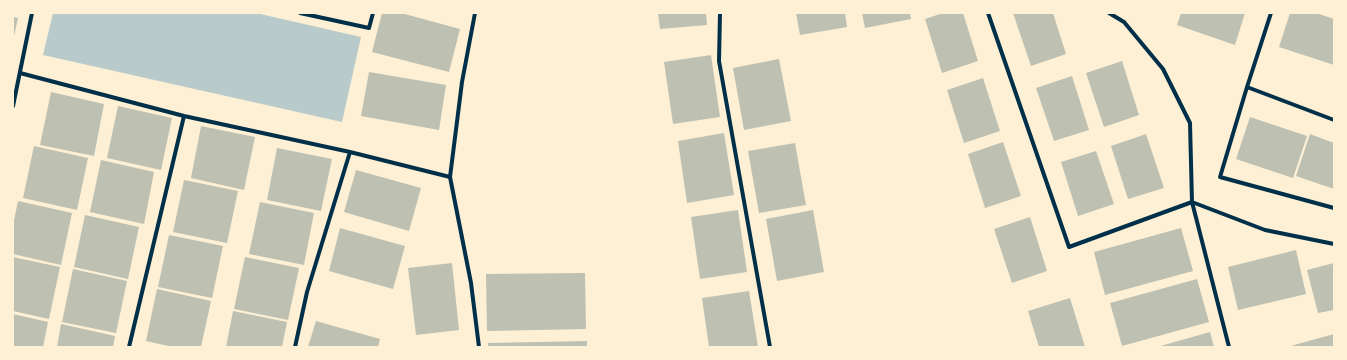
<!DOCTYPE html>
<html>
<head>
<meta charset="utf-8">
<style>
  body { margin:0 }
  #map { position:relative; width:1347px; height:360px; overflow:hidden; background:#fdf0d5; font-family:Ubuntu,sans-serif }
  canvas { display:block }
  .frame { position:absolute; inset:0; border:14px solid #fdf0d5; pointer-events:none }
</style>
</head>
<body>
<div id="map">
<canvas width="1347" height="360"></canvas>
<div class="frame"></div>
</div>
<script>
const context = document.querySelector('canvas').getContext('2d');
context.lineJoin = 'round';
function paint(path, color) {
  context.fillStyle = color;
  context.fill(path, 'evenodd');
}
function trace(path, color, width, dash) {
  context.strokeStyle = color;
  context.lineWidth = width;
  context.lineCap = dash ? 'butt' : 'round';
  context.setLineDash(dash || []);
  context.stroke(path);
}
const green = new Path2D(`
  M53 13H256L361 37 342 122 43 55Z`);
const building = new Path2D(`
  M382 13H401L460 29 449 72 372 52Z
  M658 13H706L707 25 660 29Z
  M796 13H845L847 27 800 35Z
  M862 13H910L911 19 865 28Z
  M943 13H963L978 61 942 73 925 19Z
  M1013 13H1053L1066 54 1031 66Z
  M1181 13H1245L1235 45 1177 25Z
  M1290 13H1316L1334 19V65L1279 47Z
  M13 17 18 18 14 36H13Z
  M711 55 720 117 673 124 664 62Z
  M779 59 791 121 744 130 733 68Z
  M1122 61 1139 115 1104 127 1086 73Z
  M369 72 446 85 439 130 361 116Z
  M1072 76 1089 130 1054 141 1036 88Z
  M983 78 1000 131 964 143 947 90Z
  M51 92 104 104 94 156 40 145Z
  M118 106 172 118 161 170 107 158Z
  M1250 117 1307 136 1293 178 1236 159Z
  M201 126 255 137 244 190 191 178Z
  M724 133 734 195 687 203 678 141Z
  M1146 134 1164 188 1128 199 1111 146Z
  M1310 134 1334 143V189L1296 176Z
  M1003 142 1021 196 985 208 968 154Z
  M795 143 806 205 759 213 748 151Z
  M34 146 88 158 77 210 23 198Z
  M277 148 332 159 321 211 267 200Z
  M1096 151 1114 204 1078 216 1061 162Z
  M101 160 154 172 144 224 90 212Z
  M356 170 421 188 409 231 344 212Z
  M184 180 238 191 227 243 173 232Z
  M18 201 72 213 61 265 13 254V225Z
  M260 202 314 213 304 265 249 254Z
  M738 210 747 272 700 279 691 217Z
  M813 210 824 272 777 281 766 219Z
  M85 215 139 227 128 279 74 267Z
  M1030 217 1047 271 1012 283 994 229Z
  M340 228 405 246 393 289 329 271Z
  M1181 228 1193 271 1105 295 1094 252Z
  M169 235 223 246 212 298 158 287Z
  M1296 250 1306 294 1238 310 1228 267Z
  M13 257 60 267 49 319 13 311Z
  M245 257 299 268 288 320 234 309Z
  M452 263 459 330 416 335 408 268Z
  M1334 263V310L1318 313 1307 270Z
  M73 269 127 281 116 333 62 322Z
  M585 273 586 329 487 331 486 274Z
  M1197 279 1209 322 1122 346 1110 303Z
  M157 289 211 301 201 347H173L146 341Z
  M749 291 758 347H709L702 298Z
  M1070 298 1085 347H1039L1028 311Z
  M233 311 287 322 282 347H226Z
  M13 314 48 322 43 347H13Z
  M316 321 380 339 378 347H308Z
  M61 324 115 336 113 347H57Z
  M1210 332 1214 347H1157Z
  M1334 334V347H1287Z
  M587 341V347H488V343Z`);
const minor = new Path2D(`
  M300 13 369 28 373 13
  M475 13 462 82 450 177 471 283 479 347
  M720 13 719 61 770 347
  M988 13 1069 247 1192 202 1265 230 1334 244
  M1109 13 1124 22 1163 69 1190 123 1192 202 1229 347
  M1271 13 1247 87 1334 120
  M20 73 184 116 350 152 450 177
  M1247 87 1220 177 1334 208
  M13 106 32 13
  M129 347 184 116
  M295 347 307 292 350 152`);
paint(green, '#b9caca');
paint(building, '#bec0b2');
trace(minor, '#003049', 4);
</script>
</body>
</html>
